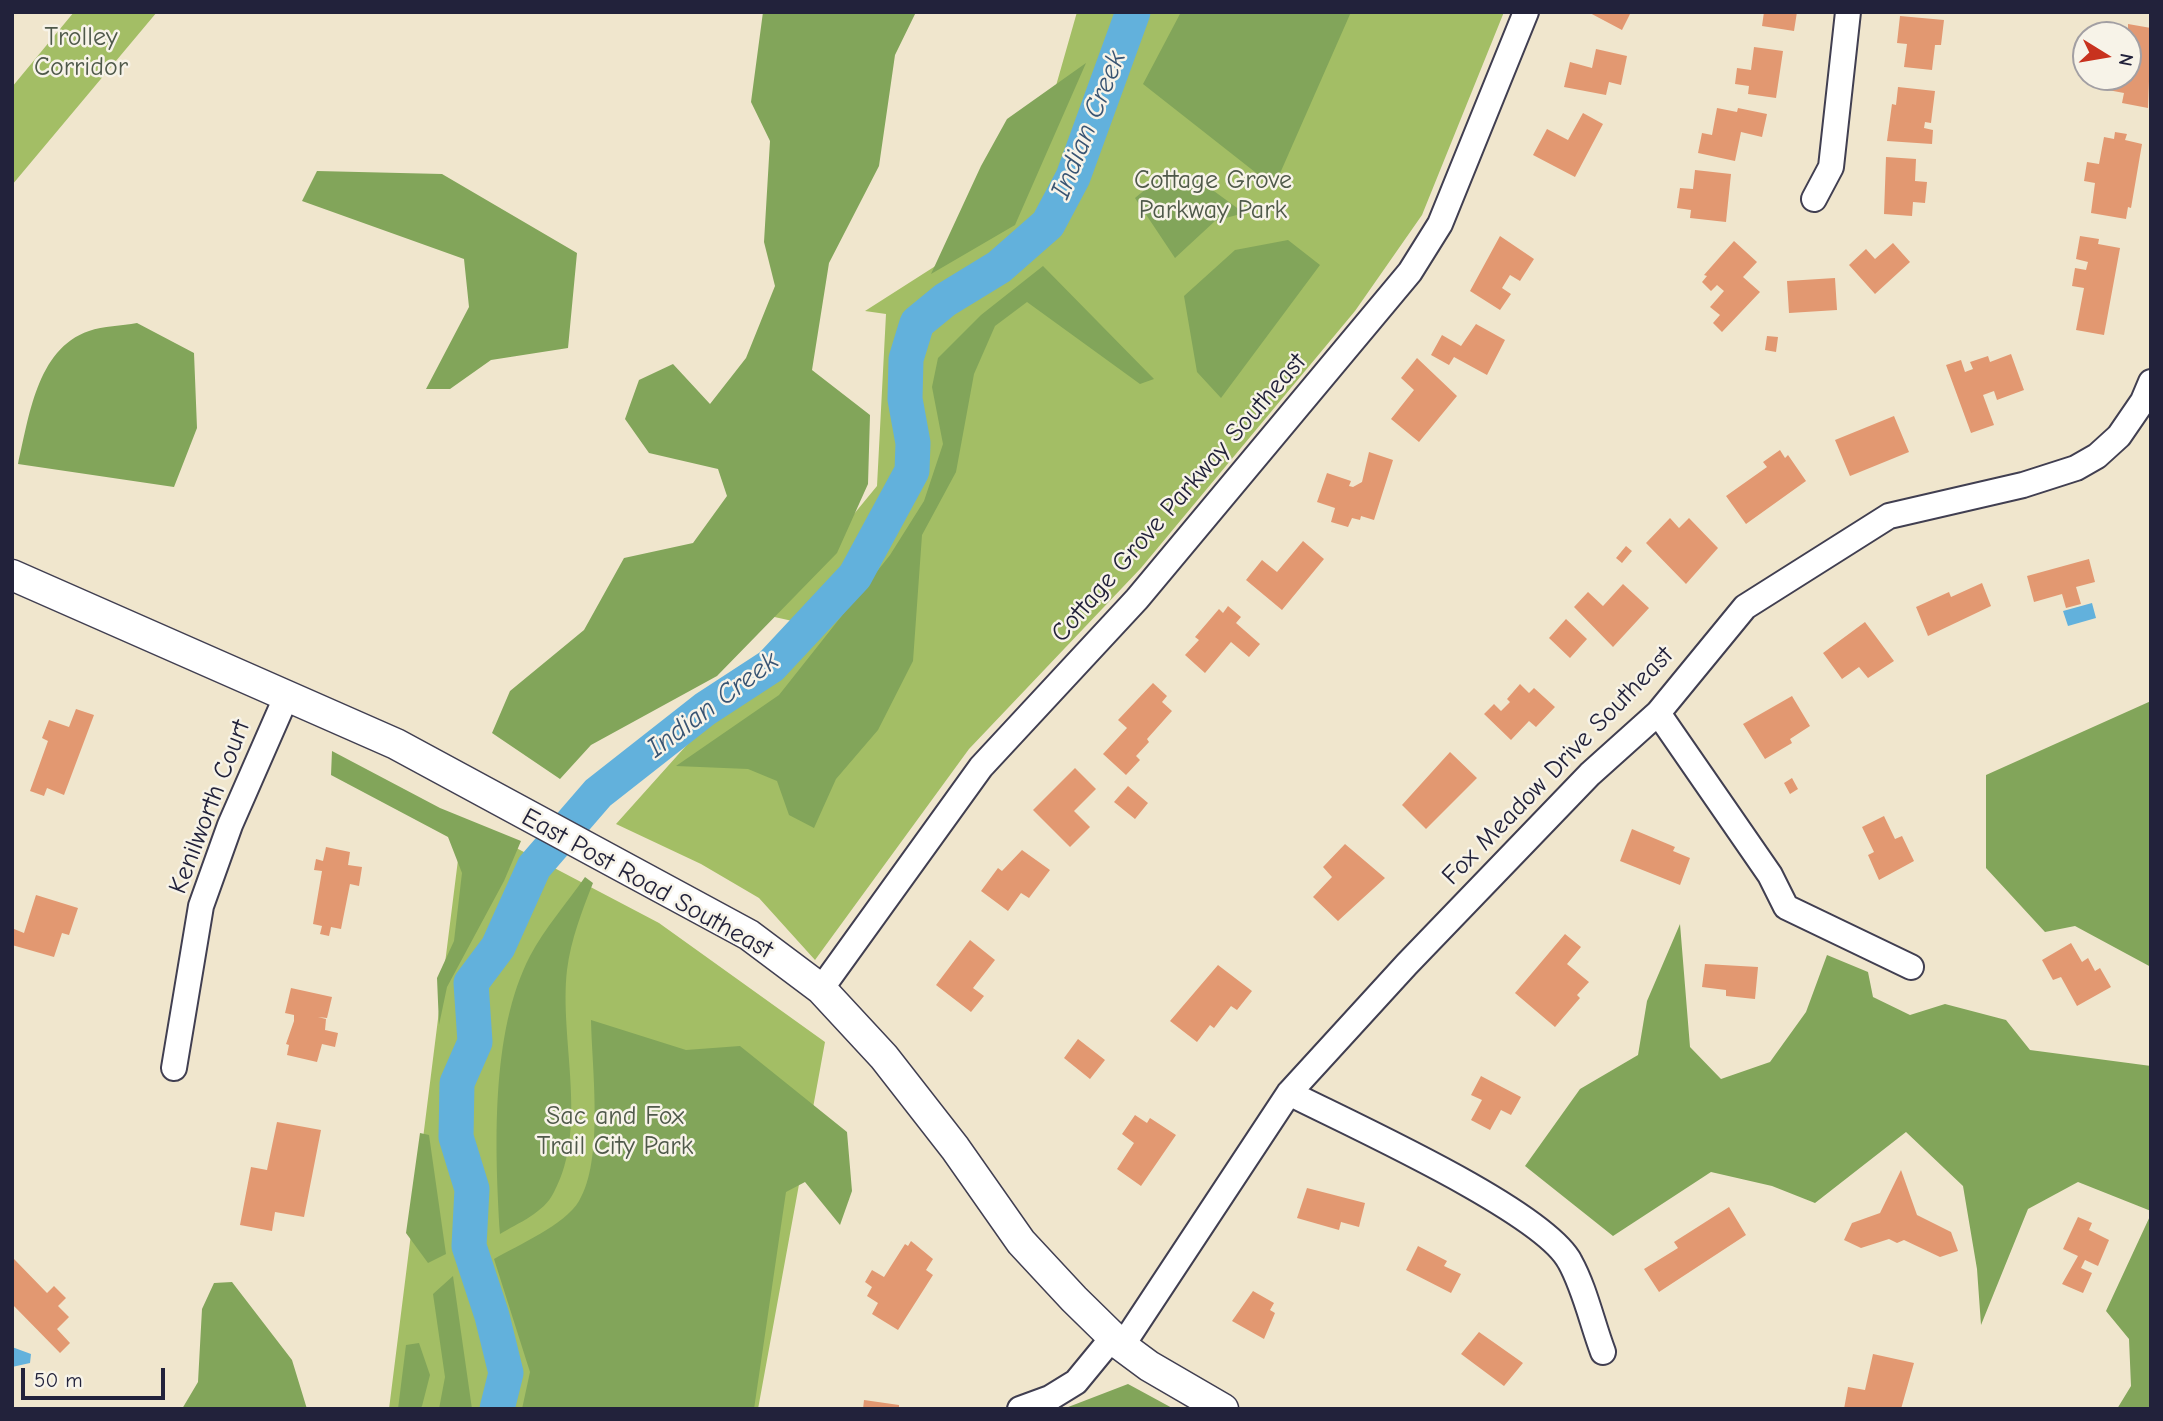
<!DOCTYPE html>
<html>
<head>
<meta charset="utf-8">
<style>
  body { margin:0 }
  #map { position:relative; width:2163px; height:1421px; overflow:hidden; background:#f0e6cd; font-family:"Comic Neue",sans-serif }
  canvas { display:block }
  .frame { position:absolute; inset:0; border:14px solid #22223b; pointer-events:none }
  .north { position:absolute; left:2072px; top:21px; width:70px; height:70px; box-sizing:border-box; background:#f7f3e8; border:2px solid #a29fa3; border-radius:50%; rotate:101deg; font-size:19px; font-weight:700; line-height:28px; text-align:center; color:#22223b }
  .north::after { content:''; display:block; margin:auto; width:24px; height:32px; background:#c8321e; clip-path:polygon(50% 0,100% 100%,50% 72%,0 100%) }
  .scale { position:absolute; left:21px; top:1368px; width:144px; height:32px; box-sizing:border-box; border:4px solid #22223b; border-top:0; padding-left:9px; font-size:21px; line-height:24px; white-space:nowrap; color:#22223b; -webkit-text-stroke:5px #f7f3e8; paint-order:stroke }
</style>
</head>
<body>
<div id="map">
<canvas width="2163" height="1421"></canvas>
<div class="frame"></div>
<div class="north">N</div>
<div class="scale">50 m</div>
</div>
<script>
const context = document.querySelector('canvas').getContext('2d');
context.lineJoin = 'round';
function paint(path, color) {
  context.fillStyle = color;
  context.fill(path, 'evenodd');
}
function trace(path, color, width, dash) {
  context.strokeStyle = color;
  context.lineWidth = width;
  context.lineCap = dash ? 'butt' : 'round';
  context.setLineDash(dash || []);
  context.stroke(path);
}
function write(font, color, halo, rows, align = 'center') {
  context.font = font + ' "Comic Neue",sans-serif';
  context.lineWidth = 5;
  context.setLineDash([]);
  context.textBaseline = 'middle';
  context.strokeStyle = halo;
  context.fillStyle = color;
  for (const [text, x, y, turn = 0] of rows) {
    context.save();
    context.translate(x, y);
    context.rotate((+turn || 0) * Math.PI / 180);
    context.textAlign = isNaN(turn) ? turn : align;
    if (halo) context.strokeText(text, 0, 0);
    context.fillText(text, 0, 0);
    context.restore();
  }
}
const green = new Path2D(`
  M74 12H157L12 185V87Z
  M1077 12H1504L1422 215 1355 311 1141 568 969 749 815 960 759 898 701 864 616 824 797 622 770 616 877 486 886 314 865 311 1020 212Z
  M463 820 659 923 825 1042 758 1409H389Z`);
const forest = new Path2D(`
  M763 12H916L895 55 879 166 829 263 812 370 870 415 868 484 837 553 717 676 591 745 560 779 492 733 510 691 584 630 624 558 693 543 727 496 718 469 649 453 625 419 639 380 673 364 710 404 746 358 775 286 764 242 770 141 751 102Z
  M1181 12H1351L1274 187 1143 84Z
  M1086 63 1015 225 931 274 981 166 1007 119Z
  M317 171 442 174 577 253 568 348 491 360 450 389H426L469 307 464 259 302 201Z
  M1164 174 1192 175 1244 213 1215 221 1175 258 1135 198Z
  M1288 240 1320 265 1221 398 1197 372 1184 296 1235 250Z
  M1043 266 1154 379 1140 384 1027 302 995 326 974 374 956 472 922 535 913 661 878 730 836 779 814 828 789 815 777 781 748 769 676 766 779 695 890 555 924 501 943 444 932 387 938 358 981 315Z
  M137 323 194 353 197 428 174 487 18 464C29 419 36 349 89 331 103 326 122 326 137 323Z
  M2151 701V967L2075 926 2045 932 1986 868V775Z
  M332 751 440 808 521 841 504 881 447 987 439 1025 437 978 454 941 462 873 448 837 331 775Z
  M585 877 593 883C582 911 571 939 567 970 559 1039 589 1128 554 1192 544 1213 518 1223 500 1234 495 1150 490 1033 530 956 544 929 567 903 585 877Z
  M1680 924 1690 1047 1721 1079 1770 1062 1806 1012 1827 955 1868 972 1873 997 1910 1015 1945 1004 2006 1020 2030 1050 2151 1066V1211L2078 1182 2028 1209 1981 1325 1977 1269 1963 1186 1906 1132 1815 1203 1772 1186 1711 1172 1613 1236 1525 1166 1580 1089 1638 1055 1647 1001Z
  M591 1020 686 1050 740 1046 847 1132 852 1191 840 1225 805 1182 786 1192 754 1409H522L530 1372 494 1259C518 1245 565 1225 579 1201 604 1160 592 1069 591 1020Z
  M420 1133 429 1135 446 1254 428 1263 406 1233Z
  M2151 1214V1409H2117L2131 1386 2129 1339 2106 1311Z
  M453 1276 472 1409H439L445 1377 433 1294Z
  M232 1282 292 1360 307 1409H182L198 1382 202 1309 214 1283Z
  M419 1343 430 1375 422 1406 420 1409H398L406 1345Z
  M1128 1384 1174 1409H1063Z`);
const water = new Path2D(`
  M2092 603 2096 618 2068 626 2063 611Z
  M12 1347 31 1354 30 1363 12 1367Z`);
const river = new Path2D(`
  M497 1409 506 1373 492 1316 469 1246 472 1189 456 1137 457 1083 475 1042 471 983 498 947 534 867 598 793 705 709 771 666 855 576 912 471 913 443 905 399 906 359 917 323 945 300 999 267 1048 224 1073 177 1133 12`);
const building = new Path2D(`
  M1588 12H1631L1622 30Z
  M1764 12H1797L1794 31 1762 26Z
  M1900 16 1944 20 1941 45H1935L1932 70 1904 67 1907 44 1897 43Z
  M2128 24 2151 28 2148 108 2122 103 2124 93 2108 90 2110 79 2126 82 2129 67 2131 68 2134 54 2128 53Z
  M1754 47 1783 51 1776 98 1748 94 1749 86 1735 84 1737 68 1751 70Z
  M1596 49 1627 56 1621 85 1609 82 1606 95 1564 87 1570 62 1592 68Z
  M1898 87 1935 91 1931 123 1925 122 1924 128 1933 130 1932 144 1887 141 1892 104 1896 105Z
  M1717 108 1737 112 1738 108 1767 114 1762 137 1741 132 1735 161 1698 153 1702 133 1712 135Z
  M1583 113 1603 124 1575 177 1533 155 1547 129 1568 140Z
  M2115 132 2127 134 2125 140 2142 144 2131 208 2128 207 2126 219 2091 213 2095 183 2084 181 2087 162 2099 164 2104 137 2114 139Z
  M1886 157 1916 159 1915 181 1927 182 1925 203 1913 202 1912 216 1884 214Z
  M1695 170 1731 174 1726 222 1690 218 1691 210 1677 208 1680 188 1693 189Z
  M1500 236 1534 259 1520 281 1510 275 1502 288 1511 294 1500 310 1470 291Z
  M2080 236 2099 239 2098 244 2120 248 2104 335 2076 330 2084 288 2072 286 2075 268 2086 270 2088 262 2076 259Z
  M1734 241 1757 262 1743 277 1760 292 1722 332 1713 323 1720 315 1710 307 1724 291 1717 285 1711 291 1702 282 1707 276 1704 275Z
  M1893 243 1910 262 1875 294 1849 265 1866 249 1875 259Z
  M1835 278 1837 310 1789 313 1787 281Z
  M1476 324 1505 340 1487 375 1454 357 1449 365 1431 355 1442 335 1461 346Z
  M1767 336 1778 337 1776 352 1765 350Z
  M2011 354 2024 390 1997 400 1994 391 1983 395 1994 425 1971 433 1946 365 1961 360 1965 372 1973 369 1970 362 1988 356 1990 362Z
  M1417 358 1457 396 1419 442 1391 419 1414 390 1401 378Z
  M1894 416 1909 452 1850 476 1835 440Z
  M1780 450 1785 458 1788 455 1806 481 1746 524 1726 496 1767 467 1763 462Z
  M1369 452 1393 460 1374 520 1361 516 1360 520 1352 518 1348 527 1331 522 1335 508 1317 502 1327 473 1351 481 1349 486 1353 487 1362 482Z
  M1670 518 1679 528 1689 518 1718 548 1686 584 1646 543Z
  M1303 541 1324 559 1282 610 1246 580 1262 560 1277 572Z
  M1626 546 1632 551 1622 563 1616 558Z
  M2089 559 2095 582 2076 587 2081 604 2066 608 2062 594 2034 602 2027 576Z
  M1982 583 1991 606 1928 636 1916 607 1949 592 1951 597Z
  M1623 584 1649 608 1613 647 1574 607 1588 592 1603 606Z
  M1228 606 1241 617 1236 623 1260 644 1249 657 1231 642 1205 673 1185 655 1199 640 1195 637 1219 609 1223 613Z
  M1566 619 1587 639 1570 658 1549 638Z
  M1865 622 1894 661 1868 678 1859 667 1842 679 1823 653Z
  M1153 683 1167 696 1162 702 1172 711 1147 739 1149 742 1136 756 1140 760 1126 775 1103 754 1127 728 1118 720Z
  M1520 684 1529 693 1534 688 1555 707 1536 727 1529 721 1511 740 1484 714 1494 704 1501 711 1510 702 1507 699Z
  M1792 696 1810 726 1790 739 1792 743 1765 759 1743 724Z
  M76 709 94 715 64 795 47 788 44 796 30 791 48 741 42 738 49 720 69 727Z
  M1450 752 1477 778 1426 829 1402 805Z
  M1075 768 1096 789 1074 811 1090 827 1070 847 1033 810Z
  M1792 778 1798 789 1790 794 1784 783Z
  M1128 786 1148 803 1135 819 1114 802Z
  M1884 816 1895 839 1902 836 1914 861 1879 880 1868 855 1874 852 1862 827Z
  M1632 829 1675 847 1673 851 1690 858 1680 885 1620 861Z
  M1345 844 1385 878 1338 921 1313 897 1332 877 1323 867Z
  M326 847 350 852 348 865 362 867 359 886 350 884 341 929 331 927 329 936 320 934 322 926 313 924 322 871 314 870 316 859 323 861Z
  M1022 850 1050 870 1029 898 1021 893 1008 911 981 891 998 868 1002 871Z
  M36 895 78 908 69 935 62 933 54 957 12 945 14 929 24 933Z
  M1565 934 1581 947 1567 964 1589 982 1577 995 1580 998 1555 1027 1515 993Z
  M970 940 995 960 973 988 984 996 971 1012 936 985Z
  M2071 943 2082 962 2088 958 2095 971 2100 968 2111 987 2077 1006 2061 977 2053 980 2042 960Z
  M1705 964 1758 967 1755 999 1726 996V990L1702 987Z
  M1218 965 1252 991 1237 1010 1231 1006 1214 1028 1210 1025 1197 1042 1170 1021Z
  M291 988 332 997 327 1018 318 1017 326 1019 325 1030 338 1033 335 1047 322 1044 317 1062 287 1055 289 1045 286 1044 294 1021V1015L285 1013Z
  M1078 1039 1105 1060 1090 1079 1064 1058Z
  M1481 1076 1521 1097 1511 1115 1501 1110 1490 1130 1471 1120 1482 1100 1471 1095Z
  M1135 1115 1147 1123 1150 1118 1176 1135 1141 1186 1117 1169 1134 1143 1122 1134Z
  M277 1122 321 1130 304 1217 275 1212 272 1231 240 1225 251 1167 267 1170Z
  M1901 1170 1917 1215 1951 1232 1958 1251 1940 1257 1904 1240 1897 1243 1889 1239 1861 1248 1844 1240 1852 1223 1880 1213Z
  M1307 1188 1365 1203 1359 1227 1341 1222 1339 1230 1297 1218Z
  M1729 1207 1746 1235 1659 1292 1644 1269 1678 1248 1674 1242Z
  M2078 1217 2092 1223 2089 1230 2109 1240 2098 1266 2085 1260 2081 1268 2092 1273 2083 1293 2062 1284 2078 1256 2063 1249Z
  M911 1241 933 1259 926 1270 933 1275 898 1330 872 1314 878 1303 867 1296 872 1287 865 1282 872 1270 884 1277 905 1244 908 1246Z
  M1418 1246 1447 1261 1444 1266 1461 1274 1451 1293 1406 1270Z
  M14 1259 47 1293 54 1286 66 1298 58 1306 69 1317 57 1329 70 1343 60 1353 12 1304Z
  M1253 1291 1274 1303 1270 1310 1275 1313 1264 1339 1232 1321Z
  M1479 1332 1523 1363 1504 1386 1461 1354Z
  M1873 1354 1914 1363 1901 1409H1844L1848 1387 1865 1390Z
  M864 1400 899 1405V1409H863Z`);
const minor = new Path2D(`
  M1814 199 1831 167 1848 12
  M1658 713 1770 875 1786 907 1911 967
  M821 989 981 767 1137 599 1410 272 1440 224 1526 12
  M174 1068 201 906 230 825 287 695
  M1289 1093C1348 1123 1544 1211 1570 1262 1585 1289 1592 1323 1603 1352
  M1122 1346 1289 1093 1407 964 1590 774 1658 713 1745 607 1889 516 2023 485 2076 468 2097 456 2119 436 2143 401 2151 382
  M1020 1409 1050 1398 1076 1382 1113 1337`);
const major = new Path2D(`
  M12 575 396 744 749 935 821 989 884 1057 955 1148 1021 1242 1074 1299 1122 1346 1149 1366 1223 1409`);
const parkNames = [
  ["Trolley",81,38],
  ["Corridor",81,68],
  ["Cottage Grove",1213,181],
  ["Parkway Park",1213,211],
  ["Sac and Fox",615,1117],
  ["Trail City Park",615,1147]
];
const streetNames = [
  ["Cottage Grove Parkway Southeast",1179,498,-49],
  ["Fox Meadow Drive Southeast",1558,766,-46],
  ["Kenilworth Court",210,807,-69],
  ["East Post Road Southeast",647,884,29]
];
const waterNames = [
  ["Indian Creek",1089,125,-68],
  ["Indian Creek",713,705,-37]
];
paint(green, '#a3be65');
paint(forest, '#82a55a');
paint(water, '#62b1dc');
trace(river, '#62b1dc', 35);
paint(building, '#e29871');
trace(minor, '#413f51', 28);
trace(major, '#413f51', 33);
trace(minor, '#fff', 24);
trace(major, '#fff', 30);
write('26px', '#4f594a', '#f7f3e8', parkNames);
write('26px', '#22223b', '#f7f3e8', streetNames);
write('italic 28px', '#385473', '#f7f3e8', waterNames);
</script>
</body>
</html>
